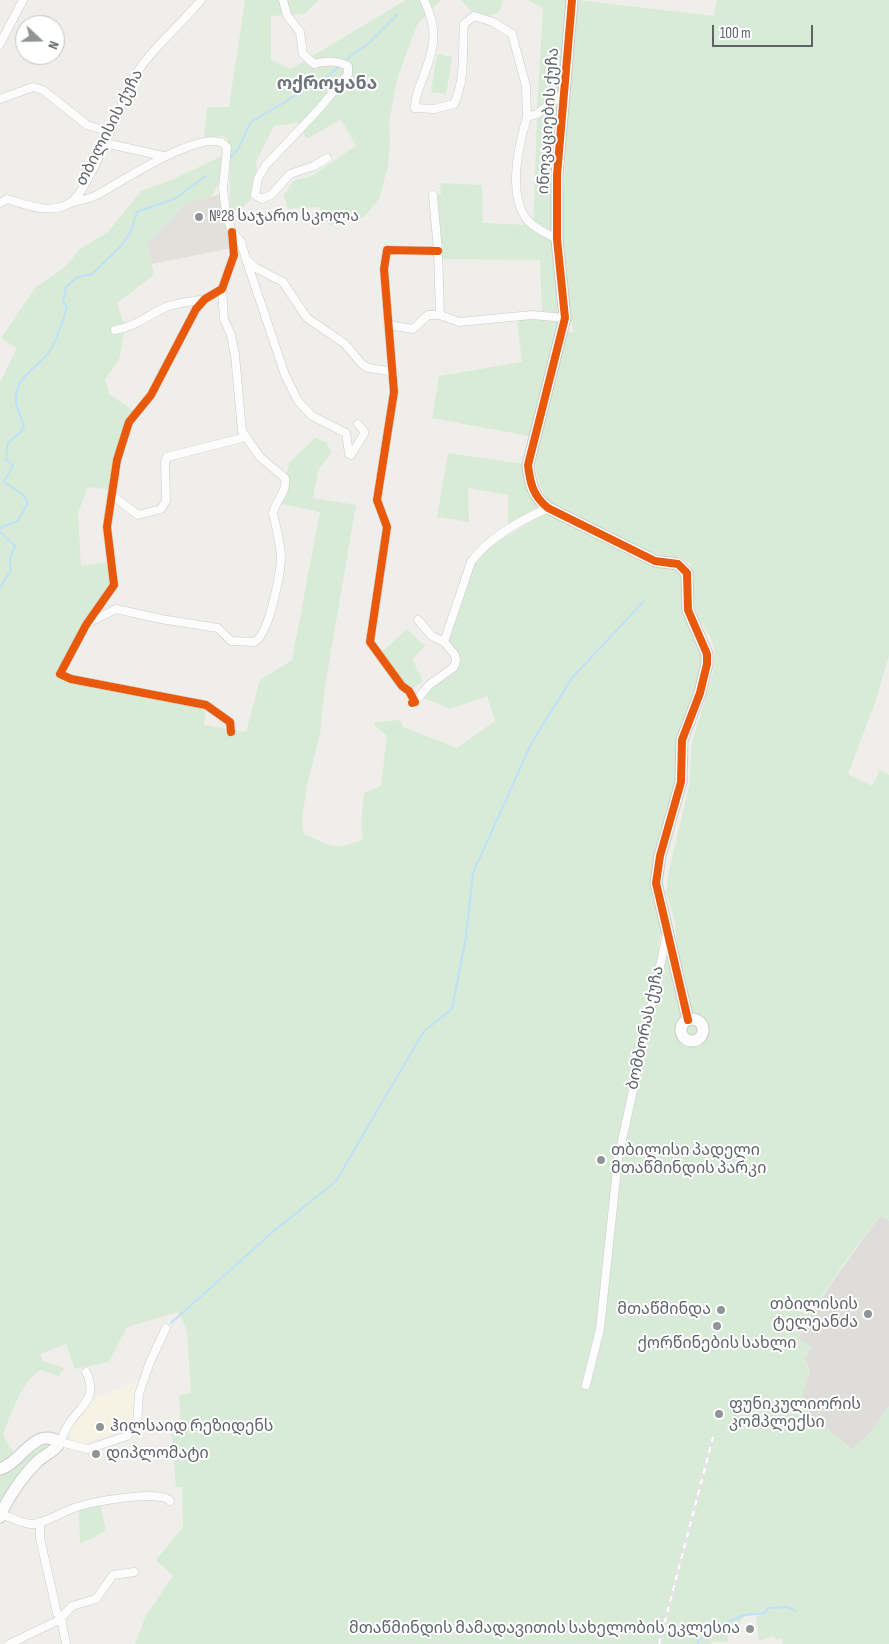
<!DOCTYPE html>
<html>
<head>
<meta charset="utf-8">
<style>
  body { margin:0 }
  #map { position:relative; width:889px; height:1644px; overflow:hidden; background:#efeeea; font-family:"Sofia Sans Condensed",sans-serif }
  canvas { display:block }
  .north { position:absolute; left:15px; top:15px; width:50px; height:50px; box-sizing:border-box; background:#fff; border:1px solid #bfc1c3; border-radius:50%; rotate:111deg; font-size:14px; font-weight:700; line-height:20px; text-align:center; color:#5f6368 }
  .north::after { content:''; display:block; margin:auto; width:18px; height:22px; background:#919496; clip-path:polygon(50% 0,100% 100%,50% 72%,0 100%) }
  .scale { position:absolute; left:712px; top:25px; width:101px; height:22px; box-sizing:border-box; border:2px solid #5f6368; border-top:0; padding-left:6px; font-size:15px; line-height:18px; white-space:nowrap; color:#5f6368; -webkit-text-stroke:4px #fff; paint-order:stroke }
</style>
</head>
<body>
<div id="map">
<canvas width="889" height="1644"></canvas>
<div class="north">N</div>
<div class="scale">100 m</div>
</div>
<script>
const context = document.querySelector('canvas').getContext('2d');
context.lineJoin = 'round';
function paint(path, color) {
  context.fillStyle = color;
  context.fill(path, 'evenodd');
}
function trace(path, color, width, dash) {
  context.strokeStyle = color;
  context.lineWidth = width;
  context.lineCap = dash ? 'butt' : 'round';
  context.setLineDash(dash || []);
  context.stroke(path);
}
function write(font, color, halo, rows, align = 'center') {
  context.font = font + ' "Sofia Sans Condensed","Noto Sans Georgian",sans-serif';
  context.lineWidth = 4;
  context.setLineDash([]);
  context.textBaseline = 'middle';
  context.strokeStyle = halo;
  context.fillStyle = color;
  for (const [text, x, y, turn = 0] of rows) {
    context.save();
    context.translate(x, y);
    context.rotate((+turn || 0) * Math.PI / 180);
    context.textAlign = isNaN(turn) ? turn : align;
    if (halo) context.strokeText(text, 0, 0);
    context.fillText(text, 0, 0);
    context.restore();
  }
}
const commercial = new Path2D(`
  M141 1380 135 1396 134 1426 84 1444 71 1440 70 1428 90 1400Z`);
const industrial = new Path2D(`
  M880 1216 889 1221V1406L870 1433 852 1450 798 1404 810 1373 798 1339 807 1320 835 1278Z`);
const education = new Path2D(`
  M221 194 232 248 152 264 147 243 186 203Z`);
const green = new Path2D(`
  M245 0H319L304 14 271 16V60L291 69 406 0H441L417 25 398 76 389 122 390 142 388 166 379 199 364 217 342 224 329 225 319 207 288 209 284 195 294 180 310 177 356 146 341 119 307 139 298 123 274 126 256 162 258 178 255 195 239 211 230 212C229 189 232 161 228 139L222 136 204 139 207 107H229Z
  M461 0H504L498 13C478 20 474 15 461 0Z
  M528 0H569L560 93 537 109 543 8Z
  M577 0 714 16 717 0H889V656L876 700 848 774 872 786 880 770 889 775V1221L880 1216C850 1255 819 1294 798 1338L812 1347 805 1361 810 1373 799 1404 852 1450 870 1433 889 1406V1644H784L781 1638 777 1640 773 1636 759 1641 756 1615 746 1616 740 1620V1631L728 1632V1642L714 1641 711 1644H135L146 1615 173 1576 156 1560 183 1527 182 1487H176L171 1430 181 1428 179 1395 191 1393 187 1331 178 1312 127 1327 109 1362 75 1369 66 1344 40 1354 43 1361 64 1368 59 1376 41 1370C22 1380 10 1416 3 1435L19 1462 32 1446 46 1440 50 1444 26 1463 0 1500V383L17 348 1 338 36 287 65 267 80 249 108 232 141 191 174 179 224 155 223 173 212 196 186 203 147 243 154 275 117 303 125 328 119 359 105 380 109 394 135 412 129 422 113 490 88 487 78 513 81 566 111 562 114 579 86 625 60 674 206 705 204 725 246 732 260 680 292 660 320 512 277 503 290 462 315 438 326 442 332 453 318 470 313 498 356 505 325 687 320 734 307 786 302 820 304 834C332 846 334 852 363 839L361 825 364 793 381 786 387 736 374 725 375 722 400 720 403 727 457 748 495 721 487 696 450 709 424 698C434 684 449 677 460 664L458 655 448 642 475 561 482 552 547 511 652 566 676 569 682 573 684 615 695 632 703 657 679 780 660 846 661 933 658 946 676 941 675 921 666 893 669 870 690 782 691 746 713 673 715 653 711 638 700 621 695 608 691 565 681 557H663L651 553 549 503 539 483 535 465 564 332H574L567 307 561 240 569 91Z
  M437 54 452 57 446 94 431 92Z
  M559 101 562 314 542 313 540 260 439 259 433 195H441L440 183 482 185 483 223 533 225 537 118Z
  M533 317 558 320 559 323 529 436 432 418 439 376 522 362 517 319Z
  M448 453 523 464 526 486 539 510 508 527V495L468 488 469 522 437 517Z
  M407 629 425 646 412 659 423 681 413 688 403 683 382 652Z
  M100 1503 106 1531 80 1544 79 1508Z`);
const stream = new Path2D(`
  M344 61 370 42 397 15
  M231 157 238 149 251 122 330 75 339 66
  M0 528 18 521 28 502 21 493 4 482 13 466 6 459 8 443 24 429C23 417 14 408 16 395 19 373 41 366 51 349 58 338 62 321 67 308L63 301 66 287 77 277 92 274 122 245 130 233 137 212 176 198 206 176
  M0 532 15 546 10 559 11 570 0 588
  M171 1323 275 1230 336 1181 424 1031 452 1009 466 937 473 873 532 742 572 678 644 601
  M711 1629 744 1615 765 1613 768 1608 788 1607 796 1611
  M698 1644V1641L710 1632`);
const street = new Path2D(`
  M283 0 287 15 300 32 303 54 314 64C326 61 336 60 348 66V74L319 109 266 165 258 178 255 195 262 199 271 195 290 174 314 166 327 158
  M424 0C438 29 435 46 424 75 420 87 415 94 415 108L434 109 454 104C466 78 462 51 464 24L474 16 493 22 512 34 526 86 527 117 537 114 565 92
  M0 44 23 0
  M0 99 33 87 43 90 87 125 110 132
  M527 117C519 144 508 191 525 217 532 227 547 234 557 239
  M105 143 163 156
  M433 195 438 251 440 315
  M0 203 7 199C27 205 50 215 70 203 89 191 120 105 132 81 149 50 179 27 201 0
  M71 203C79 200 89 199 97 195 118 184 209 122 227 147L223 188 226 213 232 232 241 242 246 259 256 268 283 282 307 318 345 344 362 364 368 368 389 371 394 375
  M246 259 285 375 298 401 312 416 346 433 349 454 351 455 364 434V431L358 424
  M388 325 413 329 428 315H440L459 322 532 315 565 318
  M115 330C135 327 148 315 166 307 179 302 192 302 205 299
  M113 496 138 515 161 509 166 501 165 462 167 457 246 437
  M90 622 116 609 161 619 218 628 231 641 254 642C269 636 280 575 281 559 281 543 276 528 273 513 276 499 287 493 285 478L260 457 242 431 235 355 231 335 224 319 222 289
  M444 642 471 562C488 538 521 520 548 508
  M415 702 409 691 402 686 370 642 387 527 377 500 394 392 384 269 387 250 438 251
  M415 702 429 685 454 667 456 661 455 655 444 642 432 636 418 620
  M231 732 230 722 206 705 71 679 60 674 86 625 114 585 107 527 117 460 129 422 151 395 196 309 205 299 222 289 234 255 232 232
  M86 1372C99 1398 81 1405 69 1424 65 1429 63 1436 60 1442L88 1449 127 1436 137 1425 139 1394 150 1362 166 1328
  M586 1385 600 1329 618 1159 667 934
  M1 1514C10 1517 21 1523 30 1524 45 1524 63 1511 77 1507 92 1502 161 1489 170 1501
  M40 1522V1538L57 1613 61 1618 66 1644
  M61 1618 72 1606 96 1599 113 1575 134 1572
  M9 1644 57 1621 62 1622`);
const secondary = new Path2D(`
  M572 0 557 175V239L565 318 528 465C530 483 533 496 548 508L655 561 678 564 687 573 688 610 707 654V664L700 693 682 740 681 782 660 856 656 883 688 1020
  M681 1030a11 11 0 1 1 22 0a11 11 0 1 1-22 0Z
  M0 1469C22 1463 33 1426 60 1442 55 1452 45 1454 37 1462 23 1476 7 1498 0 1517`);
const rail = new Path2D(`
  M659 1644 713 1437`);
const cycleway = new Path2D(`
  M572 0 557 175V239L565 318 528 465C530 483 533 496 548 508L655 561 678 564 687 573 688 610 707 654V664L700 693 682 740 681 782 660 856 656 883 688 1020
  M412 703 415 702 409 691 402 686 370 642 387 527 377 500 394 392 384 269 387 250 438 251
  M231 732 230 722 206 705 71 679 60 674 86 625 114 585 107 527 117 460 129 422 151 395 196 309 205 299 222 289 234 255 232 232`);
const markers = [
  [199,217,5,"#919496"],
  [601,1160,5,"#919496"],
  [721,1310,5,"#919496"],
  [868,1314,5,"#919496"],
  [717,1326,5,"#919496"],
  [719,1414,5,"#919496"],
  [100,1427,5,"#919496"],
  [96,1454,5,"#919496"],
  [750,1629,5,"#919496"]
];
const streetNames = [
  ["ინოვაციების ქუჩა",549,121,-86],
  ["თბილისის ქუჩა",110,128,-63],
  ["ბომბორას ქუჩა",646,1028,-78]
];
const poiNames = [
  ["№28 საჯარო სკოლა",209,217],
  ["თბილისი პადელი",611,1151],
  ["მთაწმინდის პარკი",611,1169],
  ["თბილისის",858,1305,"right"],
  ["ტელეანძა",858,1323,"right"],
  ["მთაწმინდა",711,1310,"right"],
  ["ქორწინების სახლი",717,1344,"center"],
  ["ფუნიკულიორის",729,1405],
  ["კომპლექსი",729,1423],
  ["ჰილსაიდ რეზიდენს",110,1427],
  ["დიპლომატი",106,1454],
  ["მთაწმინდის მამადავითის სახელობის ეკლესია",740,1629,"right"]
];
const neighbourhoodNames = [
  ["ოქროყანა",327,84]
];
paint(commercial, '#f7f3e4');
paint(industrial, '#dfddda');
paint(education, '#e2e0da');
paint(green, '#d8ebd6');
trace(stream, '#bfe0f9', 2);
trace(street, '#cbcccc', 9);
trace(secondary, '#cacacb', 13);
trace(street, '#fdfcfc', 8);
trace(secondary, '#fdfcfc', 11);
trace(rail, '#e4e4e4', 4);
trace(rail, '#fff', 2, [5.5]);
trace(cycleway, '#e8590c', 8);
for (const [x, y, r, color] of markers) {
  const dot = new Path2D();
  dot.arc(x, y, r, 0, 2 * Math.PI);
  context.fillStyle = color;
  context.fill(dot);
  trace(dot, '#fff', 2);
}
write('16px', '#5f6368', '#fff', streetNames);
write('16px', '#5f6368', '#fff', poiNames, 'left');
write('bold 18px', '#70757a', '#fff', neighbourhoodNames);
</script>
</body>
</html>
